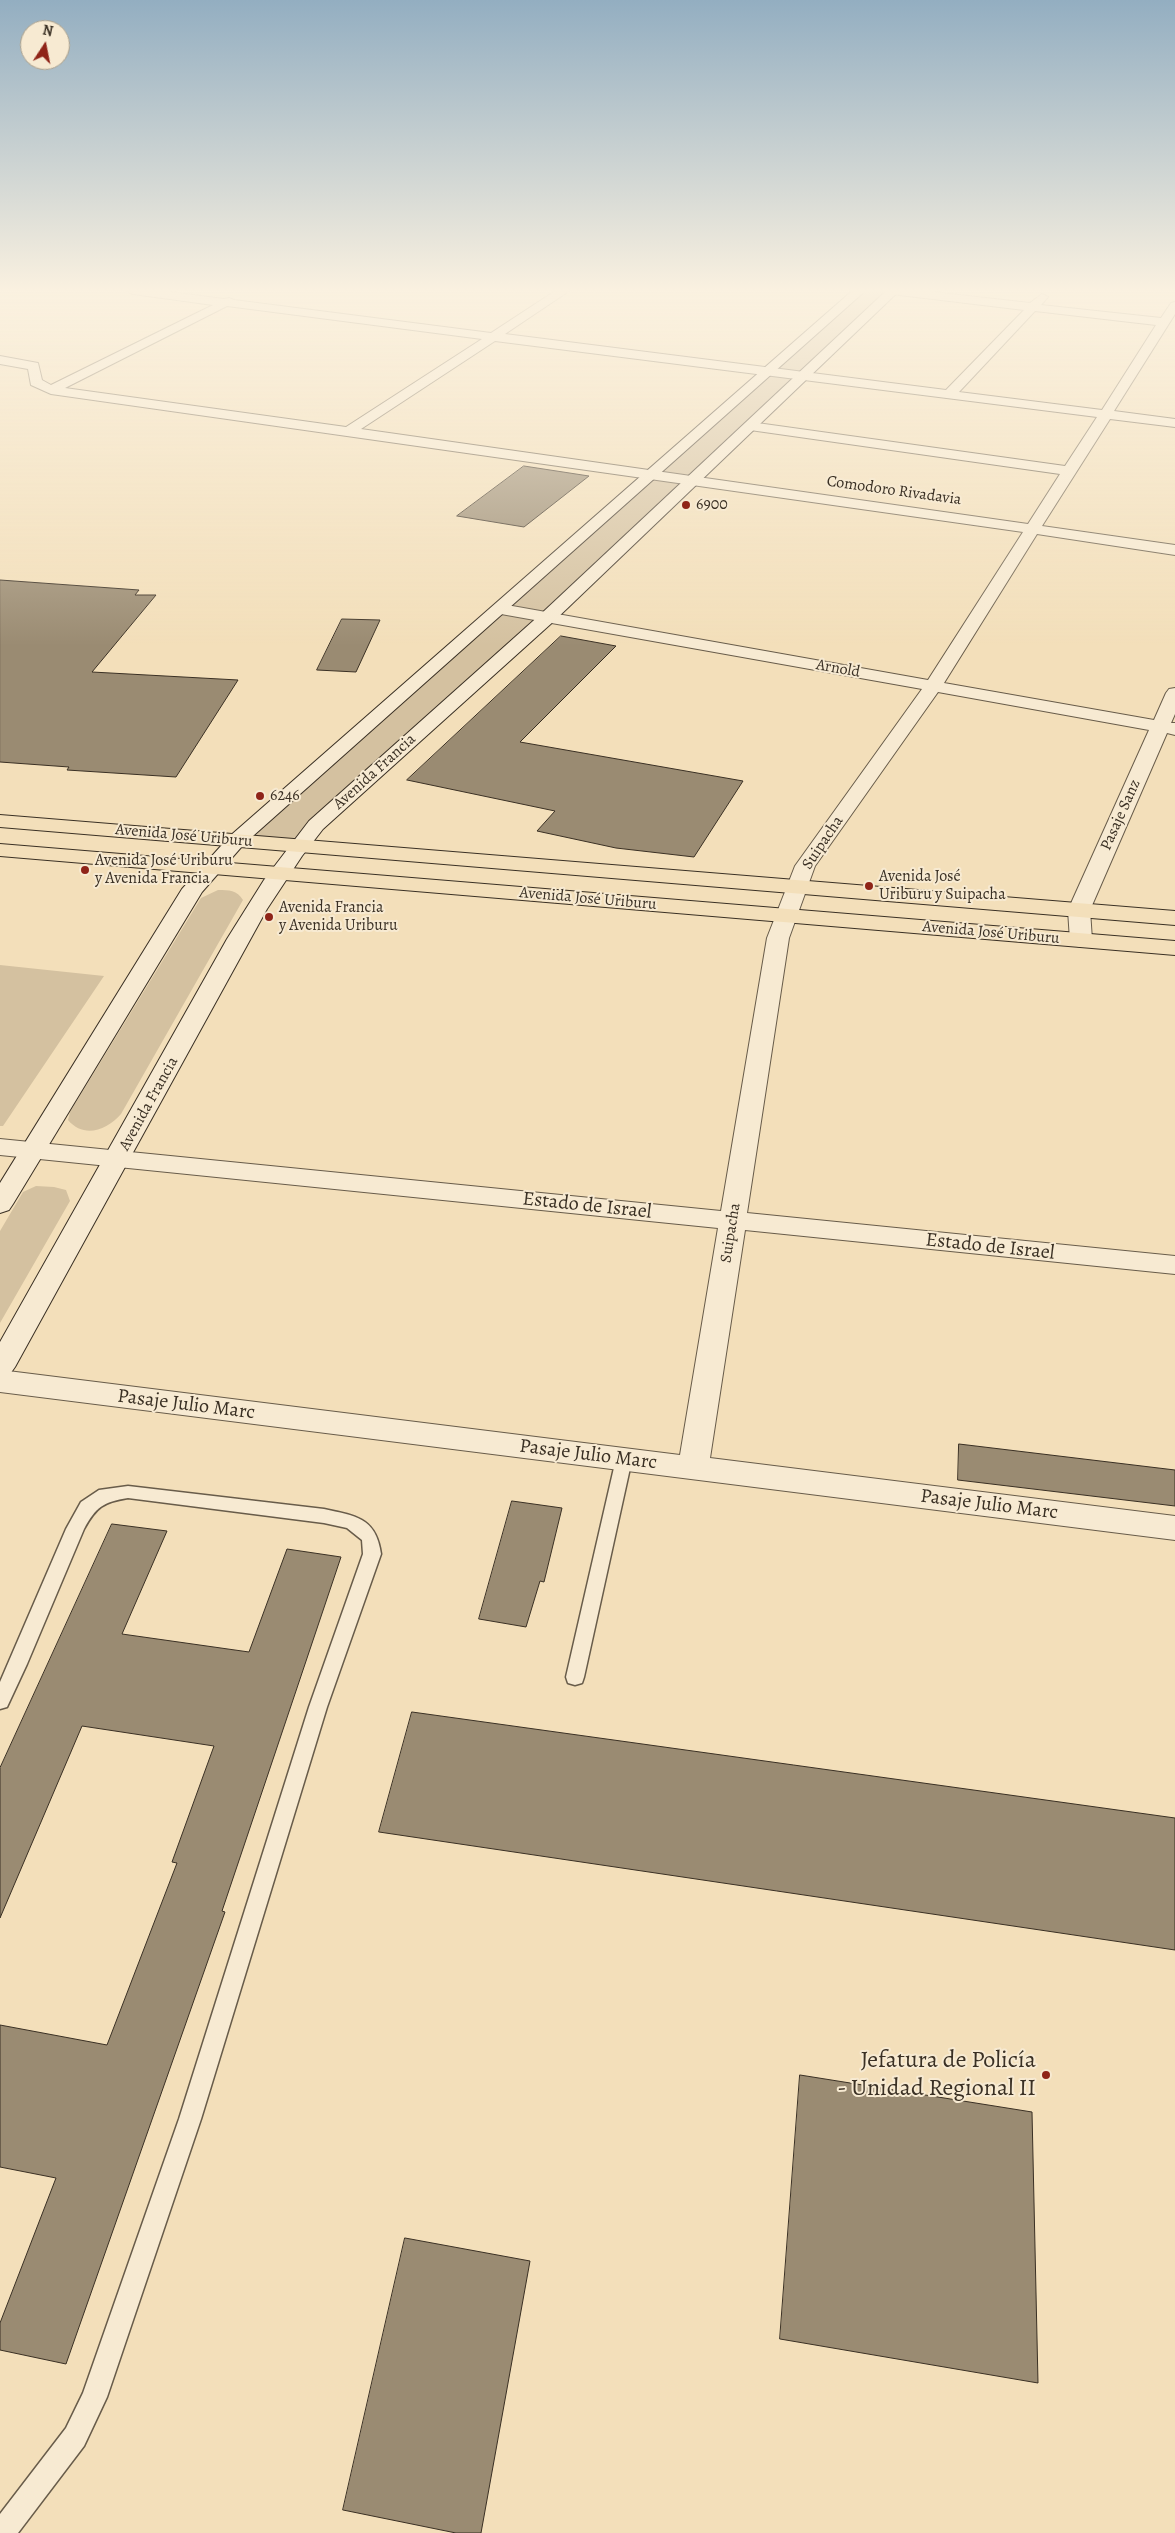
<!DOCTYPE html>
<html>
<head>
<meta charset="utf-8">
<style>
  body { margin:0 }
  #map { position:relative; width:1175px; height:2533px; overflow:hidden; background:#f3dfba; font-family:Alegreya,serif }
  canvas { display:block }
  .north { position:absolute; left:20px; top:20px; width:50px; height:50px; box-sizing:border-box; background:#f7ead2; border:1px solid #aba08c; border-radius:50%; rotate:11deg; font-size:14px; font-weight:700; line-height:20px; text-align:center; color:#3a3024 }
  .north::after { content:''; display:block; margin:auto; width:18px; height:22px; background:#8f2418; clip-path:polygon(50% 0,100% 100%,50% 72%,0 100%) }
</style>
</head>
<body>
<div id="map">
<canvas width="1175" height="2533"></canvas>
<div class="north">N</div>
</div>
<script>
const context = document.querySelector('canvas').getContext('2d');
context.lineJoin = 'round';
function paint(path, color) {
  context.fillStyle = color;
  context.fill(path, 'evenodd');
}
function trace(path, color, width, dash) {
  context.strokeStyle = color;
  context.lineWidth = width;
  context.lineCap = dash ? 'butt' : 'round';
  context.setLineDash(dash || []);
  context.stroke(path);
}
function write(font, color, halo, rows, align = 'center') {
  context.font = font + ' Alegreya,serif';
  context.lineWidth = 4;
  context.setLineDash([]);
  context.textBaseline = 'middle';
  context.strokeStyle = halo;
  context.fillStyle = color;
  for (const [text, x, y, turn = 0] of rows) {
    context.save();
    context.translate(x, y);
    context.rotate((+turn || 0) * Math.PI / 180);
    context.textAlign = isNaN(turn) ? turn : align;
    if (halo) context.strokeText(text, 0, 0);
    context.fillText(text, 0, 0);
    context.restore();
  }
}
const green = new Path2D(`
  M859 291H893L299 845 238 840Z
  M218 890C229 890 237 890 243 900L121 1114C107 1130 84 1139 68 1120L70 1112 201 898Z
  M0 965 104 976 3 1126H0Z
  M36 1186 54 1187 66 1190 70 1201 0 1323V1231L23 1192Z`);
const building = new Path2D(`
  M524 466 589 476 524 527 457 516Z
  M0 580 139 590 135 595H156L92 672 238 680 176 777 67 770 69 767 0 762Z
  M342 619 380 620 356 672 317 670Z
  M561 636 616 646 520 742 743 781 694 857 616 848 537 831 555 811 407 780Z
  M959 1444 1175 1470V1506L958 1480Z
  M512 1501 562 1508 544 1582 540 1581 526 1627 479 1619Z
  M112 1524 167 1531 122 1634 249 1652 287 1549 341 1557 222 1911 225 1912 66 2364 0 2350V2323L56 2178 0 2167V2025L107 2045 177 1863 172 1862 214 1746 82 1726 0 1918V1768Z
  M412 1712 1175 1818V1950L379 1832Z
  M800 2075 1032 2112 1038 2383 780 2339Z
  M405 2238 530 2261 481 2533H456L343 2510Z`);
const lane = new Path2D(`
  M624 1453 630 1455 632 1459 584 1677 582 1683 575 1685 568 1683 566 1677 616 1459 618 1455Z
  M128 1486 324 1509C355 1516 376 1517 381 1554L327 1707 201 2119 107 2397 84 2446 18 2533H0V2514L66 2428 83 2393 179 2119 309 1707 363 1554 362 1540 347 1528 324 1523 128 1498C103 1502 96 1507 84 1529L27 1664 7 1707 0 1709V1682L66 1529 81 1502 99 1490Z`);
const street = new Path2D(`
  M127 291H163L224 299 229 298 234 300 491 333 555 291H569L505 334 946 390 1024 310 891 294 885 291H924L1030 303 1042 294 1048 297 1041 305 1161 318 1171 303 1175 302V314L1114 411 1175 419V427L1110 419 1042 526 1175 545V555L1037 534 944 683 1154 720 1166 693 1169 689 1175 688V714L1171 723H1175V735L1167 733 1090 910 1092 940 1089 945 1081 947 1073 945 1070 940 1068 910 1149 730 938 692 815 866 789 938 747 1213 1175 1256V1274L745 1230 710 1458 1175 1516V1540L0 1392V1370L680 1455 718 1228 0 1155V1139L721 1211 767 938 795 866 922 689 501 614 495 613 493 609 495 605 501 604 928 680 1023 532 51 394 31 385 28 369 0 364V356L38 363 42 380 51 385 213 305 133 294ZM227 306 482 339 346 427 65 388ZM1035 311 1156 325 1102 410 959 392ZM495 341 1097 417 1065 466 750 422 743 426 750 430 1060 474 1028 524 361 429Z`);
const secondary = new Path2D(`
  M852 291H865L244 844 202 892 13 1204 9 1210 0 1213V1183L182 889 230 836Z
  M886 291H899L554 621 323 829 302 856 267 909 15 1367 10 1374 0 1377V1342L227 939 264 880 309 821 542 613Z`);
const primary = new Path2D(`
  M0 815 1175 911V925L0 827Z
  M0 844 1175 941V955L0 856Z`);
const markers = [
  [686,505,5,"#8f2418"],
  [260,796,5,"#8f2418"],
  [85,870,5,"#8f2418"],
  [869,886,5,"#8f2418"],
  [269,917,5,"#8f2418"],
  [1046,2075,5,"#8f2418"]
];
const farStreetnames = [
  ["Comodoro Rivadavia",894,491,8],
  ["Arnold",838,669,10],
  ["Avenida Francia",375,772,-42],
  ["Pasaje Sanz",1121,815,-66],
  ["Avenida José Uriburu",184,836,5],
  ["Suipacha",823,843,-56],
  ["Avenida José Uriburu",588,899,5],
  ["Avenida José Uriburu",991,933,5],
  ["Avenida Francia",149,1104,-61],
  ["Suipacha",731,1233,-81]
];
const farPoinames = [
  ["6900",696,505],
  ["6246",270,796],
  ["Avenida José Uriburu",95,861],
  ["y Avenida Francia",95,879],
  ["Avenida José",879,877],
  ["Uriburu y Suipacha",879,895],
  ["Avenida Francia",279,908],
  ["y Avenida Uriburu",279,926]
];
const streetNames = [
  ["Estado de Israel",587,1206,6],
  ["Estado de Israel",990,1247,6],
  ["Pasaje Julio Marc",186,1405,7],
  ["Pasaje Julio Marc",588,1455,7],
  ["Pasaje Julio Marc",989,1505,7]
];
const nearPoinames = [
  ["Jefatura de Policía",1036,2061],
  ["- Unidad Regional II",1036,2089]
];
paint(green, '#d4c1a0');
paint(building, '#9a8b72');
trace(building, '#3a3024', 1);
trace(lane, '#685c4a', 3);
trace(street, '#685c4a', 2);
trace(secondary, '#3a3024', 2);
trace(primary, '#3a3024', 2);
paint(lane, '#f7ead2');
paint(street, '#f7ead2');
paint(secondary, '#f7ead2');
paint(primary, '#f3dfba');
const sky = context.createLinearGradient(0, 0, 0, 646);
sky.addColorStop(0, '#93aec1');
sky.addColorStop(0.45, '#faf1e0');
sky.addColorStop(1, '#faf1e000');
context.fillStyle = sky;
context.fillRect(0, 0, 1175, 646);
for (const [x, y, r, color] of markers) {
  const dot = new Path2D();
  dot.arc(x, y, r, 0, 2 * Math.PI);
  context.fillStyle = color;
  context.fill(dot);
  trace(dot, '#f7ead2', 2);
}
write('16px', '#3a3024', '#f7ead2', farStreetnames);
write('16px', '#3a3024', '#f7ead2', farPoinames, 'left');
write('20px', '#3a3024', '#f7ead2', streetNames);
write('24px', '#3a3024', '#f7ead2', nearPoinames, 'right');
</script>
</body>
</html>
